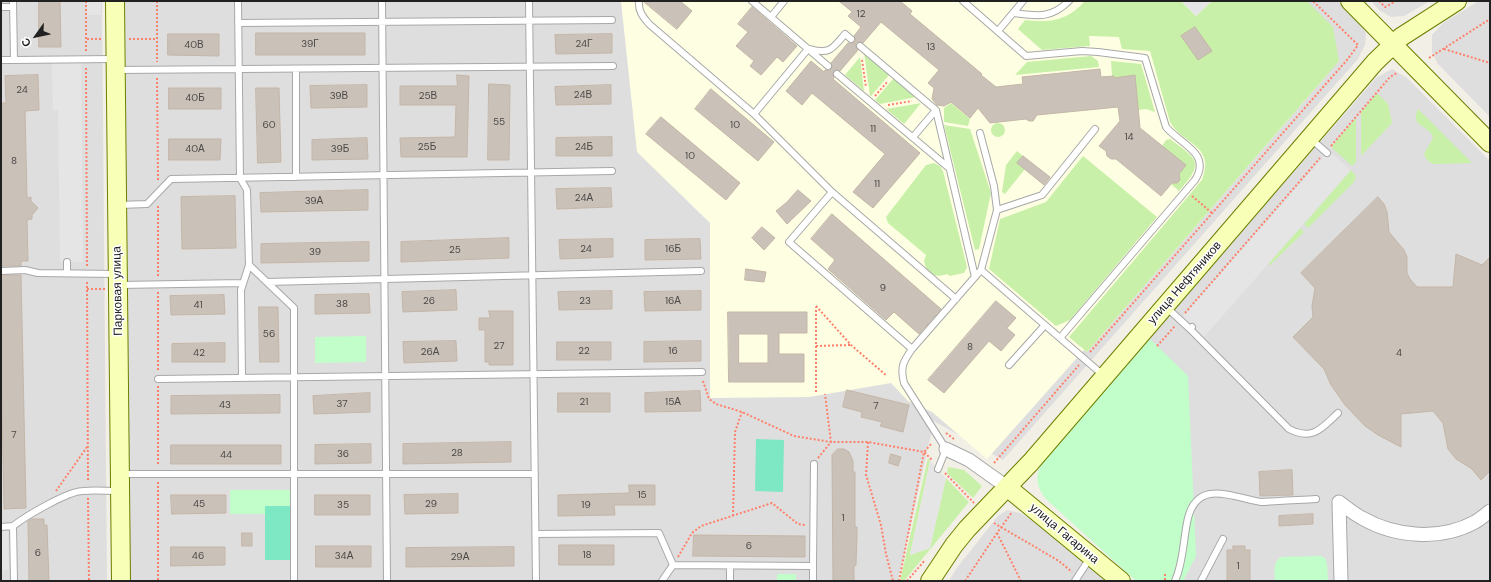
<!DOCTYPE html>
<html>
<head>
<meta charset="utf-8">
<style>
  body { margin:0 }
  #map { position:relative; width:1491px; height:582px; overflow:hidden; background:#f2efe7; font-family:"DM Sans",sans-serif }
  canvas { display:block }
  .frame { position:absolute; inset:0; border:2px solid #212121; pointer-events:none }
  .north { position:absolute; left:16px; top:16px; width:40px; height:40px; -webkit-text-stroke:3px #fff; paint-order:stroke; rotate:237deg; font-size:11px; font-weight:700; line-height:16px; text-align:center; color:#212121 }
  .north::after { content:''; display:block; margin:auto; width:14px; height:18px; background:#212121; clip-path:polygon(50% 0,100% 100%,50% 72%,0 100%) }
</style>
</head>
<body>
<div id="map">
<canvas width="1491" height="582"></canvas>
<div class="frame"></div>
<div class="north">С</div>
</div>
<script>
const context = document.querySelector('canvas').getContext('2d');
context.lineJoin = 'round';
function paint(path, color) {
  context.fillStyle = color;
  context.fill(path, 'evenodd');
}
function trace(path, color, width, dash) {
  context.strokeStyle = color;
  context.lineWidth = width;
  context.lineCap = dash ? 'butt' : 'round';
  context.setLineDash(dash || []);
  context.stroke(path);
}
function write(font, color, halo, rows, align = 'center') {
  context.font = font + ' "DM Sans",sans-serif';
  context.lineWidth = 3;
  context.setLineDash([]);
  context.textBaseline = 'middle';
  context.strokeStyle = halo;
  context.fillStyle = color;
  for (const [text, x, y, turn = 0] of rows) {
    context.save();
    context.translate(x, y);
    context.rotate((+turn || 0) * Math.PI / 180);
    context.textAlign = isNaN(turn) ? turn : align;
    if (halo) context.strokeText(text, 0, 0);
    context.fillText(text, 0, 0);
    context.restore();
  }
}
const residential = new Path2D(`
  M1 1H102L107 581H1Z
  M125 1H1338L1358 21 1366 33 1365 45 1358 59 1003 460 934 421 898 581H130Z
  M1371 1H1430L1404 16 1391 17 1379 10Z
  M1479 1H1490V117L1438 64 1432 52V35L1443 23Z
  M1392 69 1407 78 1490 161V581H1137L1043 483V459L1376 78Z
  M1007 510 1020 513 1034 522 1106 581H949L956 569 998 516Z`);
const education = new Path2D(`
  M621 1H1291L1327 75 1087 352 1084 350 987 459 932 412 908 401 891 383 809 397 710 398V223L637 152Z`);
const grass = new Path2D(`
  M1085 1H1181L1196 16 1212 1H1307L1333 27 1339 61 1087 352 1069 337 1202 180C1216 145 1183 145 1170 122L1150 51 1122 49 1119 37 1089 36 1090 46 1042 50 1018 29 1025 20C1050 23 1067 21 1085 1Z
  M864 53 889 75 871 96H870Z
  M1091 56 1098 61 1099 67 1015 75 1027 62Z
  M860 57 864 91 845 75Z
  M1111 61 1141 64 1155 112 1146 109 1138 110 1135 76 1114 78 1113 76H1112Z
  M894 78 917 97 880 104 875 100Z
  M1377 93 1388 104 1392 123 1361 156V112Z
  M921 103 904 124 886 109Z
  M951 103 970 119 968 126 944 122V108Z
  M1418 109 1472 163 1438 164H1433L1427 160 1424 154 1433 138C1430 124 1409 128 1418 109Z
  M1356 118V162L1352 166 1331 147Z
  M991 130a7 7 0 1 1 14 0a7 7 0 1 1-14 0Z
  M944 125 970 129 991 193 979 249 975 250Z
  M1170 139C1198 160 1205 162 1179 191L1171 184 1162 146 1166 140Z
  M1017 151 1023 156 1018 163 1025 169 1005 194 1002 192 1006 165Z
  M1083 156 1157 217 1070 320 1056 326 989 269 1000 219 1046 202Z
  M934 163 940 166 943 171 967 267 964 273 950 276 947 274C939 277 933 276 927 271L924 261 926 255 888 223 886 217 926 165Z
  M1351 170 1356 176 1354 182 1308 228 1304 224Z
  M1300 228 1304 232 1270 265 1268 264Z
  M928 458 930 461 910 555 930 548 946 478 969 502 904 581H900Z
  M948 467 964 470 982 486 973 498 947 473Z`);
const park = new Path2D(`
  M366 336V362L315 363V337Z
  M1150 339 1188 376 1196 556 1183 581H1136L1047 500C1036 488 1034 475 1043 462Z
  M230 490H290V506H265V514H230Z
  M1321 556 1325 558 1327 564 1328 581H1275C1275 572 1272 561 1282 557Z
  M777 574H796V581H777Z`);
const pitch = new Path2D(`
  M756 439 784 440 783 492 755 491Z
  M265 506H290V560H265Z`);
const parking = new Path2D(`
  M87 1H101V15H87Z
  M1181 1H1212L1196 16Z
  M52 63H81L83 262H60L58 110H53Z
  M1329 151 1351 170 1204 337 1182 317Z
  M930 461 946 478 930 548 910 555Z
  M1 531H8L9 569 1 570Z`);
const building = new Path2D(`
  M39 1H60L61 47H39Z
  M643 1H680L692 11 677 29Z
  M839 1H900L912 11 910 14 982 74 981 75 996 87 1023 84 1022 77 1100 69 1101 77 1114 76V78L1135 75 1140 128 1186 165 1179 174 1180 180 1177 183H1172L1161 196 1116 159H1111L1107 156 1106 151 1099 146 1120 121 1118 107 1037 115 1033 121H1029L1026 119 990 123 978 108 970 118 951 102 944 106 937 105 932 99 934 88 928 83 939 70 881 22 863 43 860 42 856 43V47L858 50 840 71 835 70 833 74 834 78 833 79 920 153 873 208 853 192 885 154 812 93 802 105 786 91 811 61 824 72 825 70H830L832 67 831 63 848 43H852L855 42V38L854 36 861 27 848 16 852 12Z
  M752 7 797 46 783 62 777 57 761 75 750 66 754 61 736 46 748 32 738 24Z
  M1195 27 1212 51 1198 60 1181 36Z
  M256 33H365V55H256Z
  M168 34H219V56L168 55Z
  M612 34V53L556 54 555 35Z
  M38 75 39 110 25 111 27 198 31 197V201L38 208 32 215V219L27 220 28 261H21V266H1V103H6L5 76Z
  M457 75 469 76 467 157H401L400 138 455 137 456 105H400V86H457Z
  M489 84 510 85 509 160H488Z
  M367 85V107L311 108 310 86Z
  M611 85V104L556 105 555 87Z
  M169 88H221V109H169Z
  M256 88H279L281 162 258 163Z
  M711 89 774 142 758 161 695 109Z
  M661 117 740 183 726 200 646 134Z
  M612 137V156H556V138Z
  M367 138 368 159 312 160V140Z
  M169 139H221L220 160H169Z
  M1023 156 1050 177 1044 185 1017 163Z
  M611 188 612 207 557 209 556 189Z
  M368 190V210L261 212 260 193Z
  M798 190 811 201 787 224 776 211 787 202Z
  M235 196 236 248 182 249 181 197Z
  M1378 197 1384 204 1387 212 1389 232 1404 250 1407 257V273L1410 279 1417 287H1453L1456 254 1482 265 1490 257V471L1481 480 1472 469 1456 459 1448 449 1443 423 1433 411 1401 414V447L1378 435 1365 426 1345 405 1331 385 1324 369 1293 337 1313 317 1312 306 1315 288 1301 273Z
  M832 214 941 309 919 334 894 312 886 320 828 269 835 260 811 239Z
  M762 227 775 238 764 250 752 238Z
  M509 238V258L401 262V242Z
  M613 239V257L560 259 559 240Z
  M700 239 701 259 645 260V240Z
  M369 242V261L261 263V244Z
  M746 269 766 272 764 282 745 280Z
  M1 275H21L26 508 4 509 1 361Z
  M456 290 457 310 403 312 402 292Z
  M612 291V309L559 310 558 292Z
  M701 291V310L645 311 644 292Z
  M369 294 370 313 315 314V295Z
  M224 295 225 314 171 315 170 296Z
  M996 301 1016 318 1007 328 1015 335 1001 351 989 341 944 393 928 380Z
  M259 307H278L279 362H260Z
  M489 311H513V365H489V362H485V330H479V318H490Z
  M728 312H807V333H779V354H804V382H729ZM739 334H768V363H739Z
  M456 341 457 361 404 363 403 342Z
  M701 341V361L644 362V342Z
  M557 342H611V360H557Z
  M225 343V362H172V344Z
  M847 390 909 405 903 432 880 426 882 422 861 417 862 412 843 407Z
  M700 391 701 411 645 412V393Z
  M370 393V412L314 414 313 396Z
  M558 393H610V412H558Z
  M280 395V413L171 414V396Z
  M511 442V462L403 464V444Z
  M371 444V463L315 464V445Z
  M171 445H281V464H171Z
  M838 449H844L849 452 853 461V472H855V527H857V537L856 565 854 566V581H833L832 455Z
  M891 454 901 457 898 466 889 463Z
  M1292 470 1293 495 1260 496 1259 472Z
  M629 485H655V505H614L615 515 558 516V495L629 493Z
  M458 494V513L405 514 404 495Z
  M171 495H226V513L172 514Z
  M315 495H370V515H315Z
  M1313 514V524L1279 526V516Z
  M32 519H44V525H47L49 581H29L28 522Z
  M242 533H252V546H242Z
  M694 535 805 536V557L693 556Z
  M559 545H614V565H559Z
  M316 546H371V567H316Z
  M1233 546H1245V550H1250V581H1227V550H1233Z
  M171 547H225V565L171 566Z
  M514 547V566L406 567V548Z`);
const path = new Path2D(`
  M86 1V52
  M157 1V62
  M1379 1 1385 7 1396 1
  M1410 1H1414
  M87 39H102
  M129 39H157
  M1444 49 1490 63
  M1429 58 1490 19
  M862 60 866 87
  M86 68 87 266
  M157 78 158 180
  M875 96 888 81
  M888 105 912 101
  M1331 146 1390 77 1397 73
  M1192 196 1212 213
  M158 206V276
  M87 282 88 482
  M87 289H105
  M158 292V372
  M816 306 851 345 887 376
  M1185 313 1320 158
  M816 346 851 345
  M1157 346 1175 326
  M1090 352 1347 60 1358 45 1313 1
  M703 381 709 399 716 404 742 412 794 436 831 442H868L924 452 932 443
  M158 386V466
  M816 392V307
  M946 433 954 439
  M868 442 866 475 881 525 886 554 893 581
  M818 458 831 442 825 394
  M994 463 1079 365
  M945 473 974 503
  M158 482V581
  M56 491 87 447
  M88 498 89 581
  M733 516 735 432 742 412
  M994 523 1059 561 1072 572
  M997 533 1021 581
  M678 557 692 533 701 526 772 503 798 524 805 525
  M1165 574V581
  M899 581 924 452 932 460
  M907 581 925 560
  M965 581 997 533 1012 512`);
const lane = new Path2D(`
  M13 1 14 60 113 59
  M238 1 240 178 247 190 249 265 294 308V581
  M382 1 387 581
  M529 1 536 581
  M639 1C638 11 643 17 649 24L754 114 832 192
  M752 1 828 66
  M963 1 1026 56 1082 51 1098 52 1145 58 1166 127C1180 144 1212 153 1195 180L1060 338
  M1 7H13
  M1014 13C1037 16 1051 19 1069 1
  M771 17 784 1
  M238 23 612 20
  M998 31 1023 1
  M860 46 936 110 975 277
  M810 49C830 55 833 48 845 34L851 39
  M1 60H14
  M296 69V177
  M118 70 613 66
  M837 74 949 168
  M754 114 808 49
  M980 133 994 186 997 210
  M913 137 936 110
  M1311 139 1327 153
  M119 205 147 204 171 179 612 171
  M67 262V273
  M981 270 997 210 1042 195 1095 129
  M1 271 25 270 38 273 116 274
  M267 282 701 271
  M119 285 243 283
  M1166 307 1190 329 1192 327
  M1190 329 1289 429C1313 441 1322 428 1338 413
  M912 349 789 242 832 192 956 299
  M1009 365 1045 325
  M242 378 241 290 249 265
  M158 379 702 372
  M938 469 946 449 904 383C900 367 903 362 912 349L981 270 1103 375
  M122 474H535
  M1 527 13 526
  M536 534 659 533 673 565
  M730 566V581
  M813 566 814 464
  M14 581 13 526C26 516 68 491 83 491 95 490 106 491 118 491
  M662 581 673 565 813 566V581
  M1075 581 1090 558
  M1175 581C1184 561 1183 539 1188 518 1198 478 1234 498 1261 502 1267 502 1273 501 1279 501 1292 500 1304 500 1316 499
  M1201 581 1223 539`);
const street = new Path2D(`
  M946 449 969 460 1007 487
  M1341 581 1339 502C1347 508 1354 514 1362 518 1395 537 1440 541 1475 522 1480 519 1485 515 1490 511`);
const secondary = new Path2D(`
  M115 1 121 581
  M1350 1 1490 143
  M1007 487 1121 581
  M930 581 954 545 967 529 1031 462 1375 62 1401 37 1457 1`);
const numberNames = [
  ["12",861,14],
  ["39Г",310,44],
  ["24Г",584,44],
  ["40В",194,45],
  ["13",931,47],
  ["24",22,90],
  ["24В",583,95],
  ["39В",339,96],
  ["25В",428,96],
  ["40Б",195,98],
  ["55",499,122],
  ["60",269,125],
  ["10",735,125],
  ["11",873,129],
  ["14",1129,137],
  ["25Б",427,147],
  ["24Б",584,147],
  ["40А",195,149],
  ["39Б",340,149],
  ["10",690,156],
  ["8",14,161],
  ["11",877,184],
  ["24А",584,198],
  ["39А",314,201],
  ["24",586,249],
  ["16Б",673,249],
  ["25",455,250],
  ["39",315,252],
  ["9",883,288],
  ["26",429,301],
  ["23",585,301],
  ["16А",673,301],
  ["38",342,304],
  ["41",198,305],
  ["56",269,334],
  ["27",499,346],
  ["8",970,347],
  ["22",584,351],
  ["16",673,351],
  ["26А",430,352],
  ["42",199,353],
  ["4",1399,353],
  ["21",584,402],
  ["15А",673,402],
  ["37",342,404],
  ["43",225,405],
  ["7",876,406],
  ["7",14,435],
  ["28",457,453],
  ["36",343,454],
  ["44",226,455],
  ["15",642,495],
  ["45",199,504],
  ["29",431,504],
  ["35",343,505],
  ["19",586,505],
  ["1",843,518],
  ["6",749,546],
  ["6",38,553],
  ["18",587,555],
  ["46",198,556],
  ["34А",344,556],
  ["29А",460,557],
  ["1",1238,566]
];
const streetNames = [
  ["улица Нефтяников",1185,283,-49],
  ["Парковая улица",118,291,-91],
  ["улица Гагарина",1064,534,40]
];
paint(residential, '#dfdede');
paint(education, '#feffe2');
paint(grass, '#c9f0a9');
paint(park, '#c1fec9');
paint(pitch, '#7ee7c3');
paint(parking, '#e5e5e5');
paint(building, '#cac1b9');
trace(building, '#c5b6a7', 1);
trace(lane, '#a8a8a8', 8);
trace(street, '#a8a8a8', 15);
trace(secondary, '#6c7f00', 20);
trace(path, '#ff806a', 2, [2, 2]);
trace(lane, '#fff', 6);
trace(street, '#fff', 13);
trace(secondary, '#f8ffb7', 18);
write('10px', '#4b4947', null, numberNames);
write('12px', '#212121', '#fff', streetNames);
</script>
</body>
</html>
